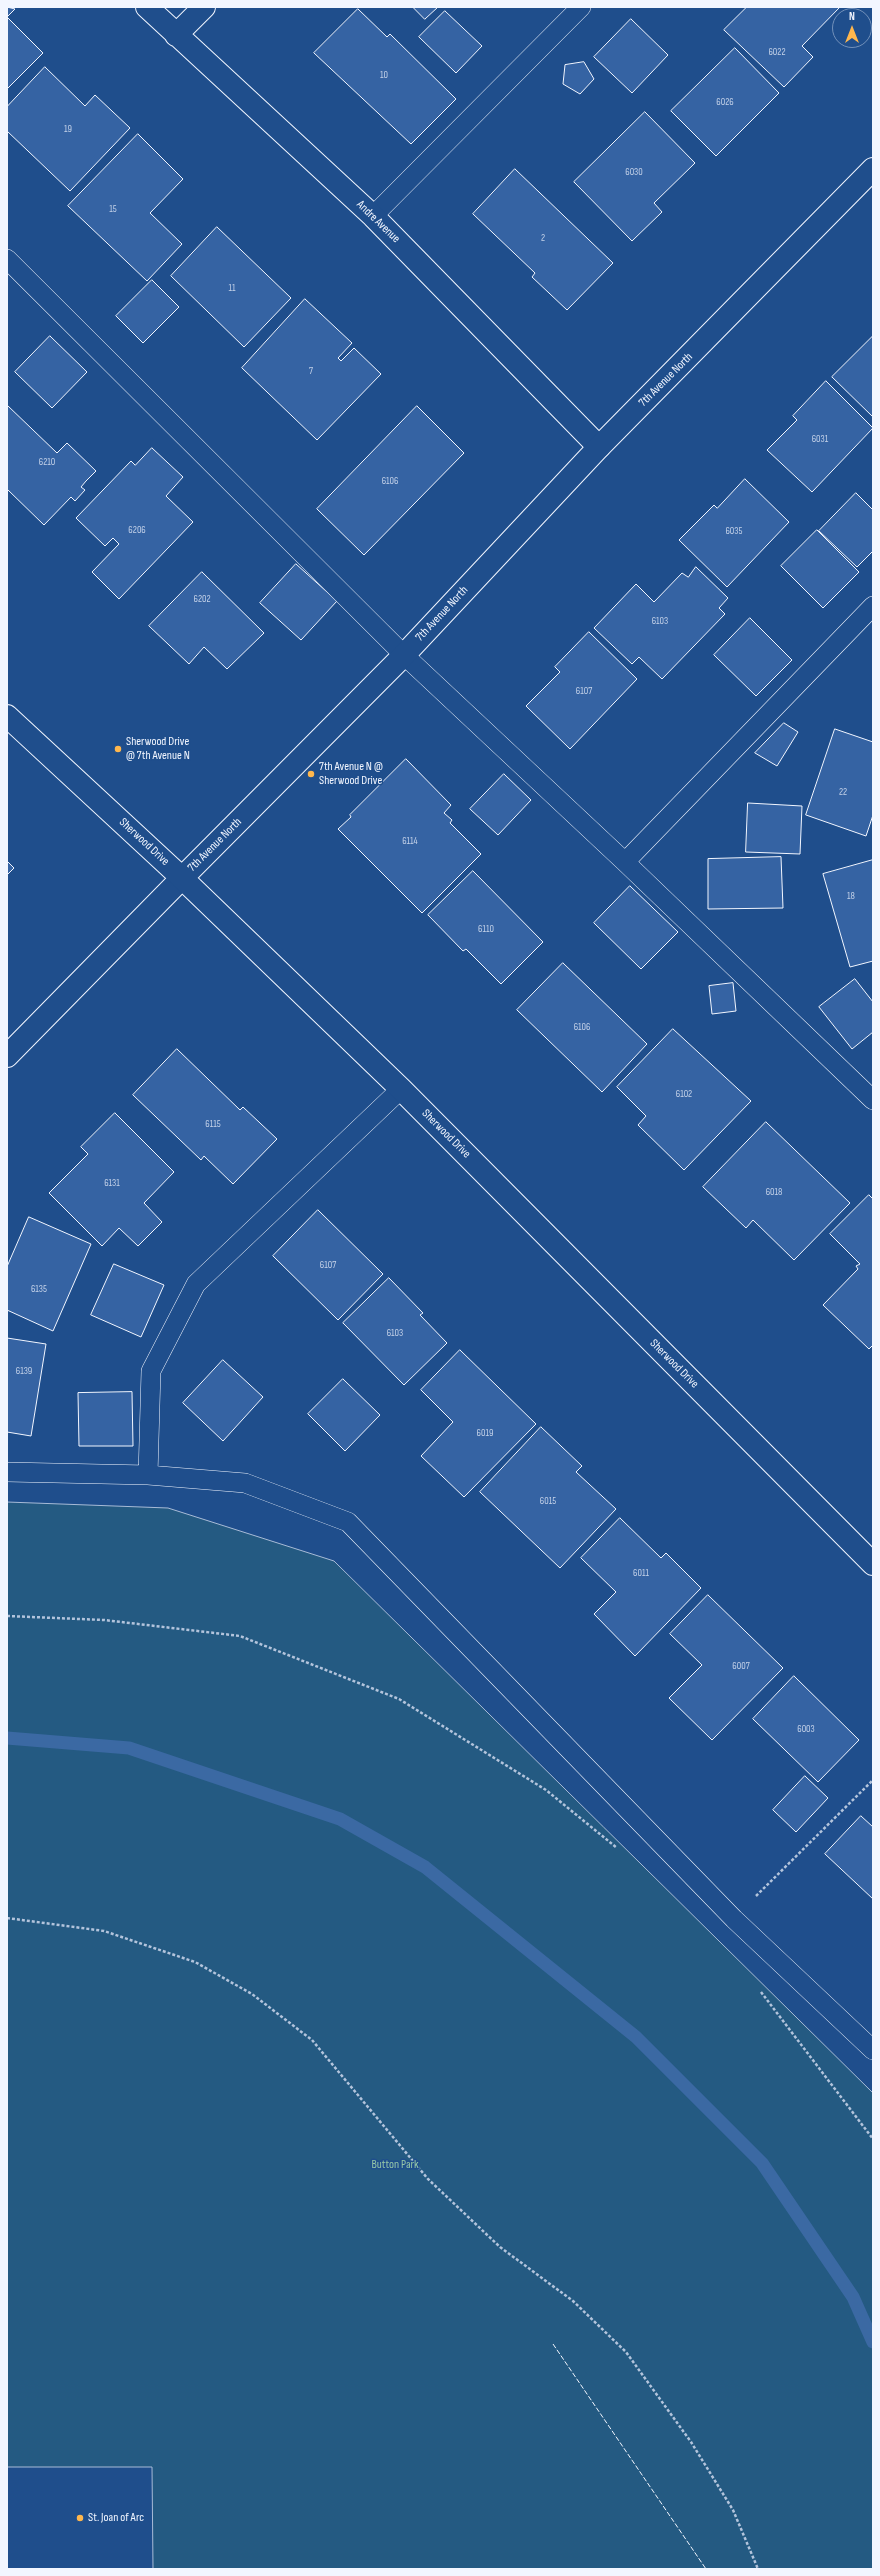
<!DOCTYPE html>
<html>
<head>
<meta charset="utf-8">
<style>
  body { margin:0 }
  #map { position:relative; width:880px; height:2576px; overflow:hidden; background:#1f4e8c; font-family:"Sofia Sans Condensed",sans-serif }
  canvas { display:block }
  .frame { position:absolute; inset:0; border:8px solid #f2f6ff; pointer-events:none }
  .north { position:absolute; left:832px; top:8px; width:40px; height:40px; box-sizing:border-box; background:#1f4e8c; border:1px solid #7391ba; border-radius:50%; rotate:0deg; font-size:11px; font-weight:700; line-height:16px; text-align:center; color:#f2f6ff }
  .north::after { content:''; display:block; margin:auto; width:14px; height:18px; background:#ffb74d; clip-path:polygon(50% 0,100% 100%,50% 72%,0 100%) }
</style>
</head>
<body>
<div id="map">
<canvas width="880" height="2576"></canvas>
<div class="frame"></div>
<div class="north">N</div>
</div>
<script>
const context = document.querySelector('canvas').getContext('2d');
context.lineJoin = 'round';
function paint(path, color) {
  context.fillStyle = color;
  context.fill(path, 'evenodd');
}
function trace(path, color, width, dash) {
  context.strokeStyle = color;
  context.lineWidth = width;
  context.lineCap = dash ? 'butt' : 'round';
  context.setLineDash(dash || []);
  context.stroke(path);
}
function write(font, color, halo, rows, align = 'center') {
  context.font = font + ' "Sofia Sans Condensed",sans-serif';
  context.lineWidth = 3;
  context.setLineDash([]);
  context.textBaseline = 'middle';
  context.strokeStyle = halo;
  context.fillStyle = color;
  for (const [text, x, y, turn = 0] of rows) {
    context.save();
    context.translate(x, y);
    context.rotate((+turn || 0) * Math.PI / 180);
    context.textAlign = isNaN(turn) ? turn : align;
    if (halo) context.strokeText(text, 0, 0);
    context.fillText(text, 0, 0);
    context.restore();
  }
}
const green = new Path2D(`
  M7 1502 168 1508 334 1561 873 2093V2569H153L152 2467H7Z`);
const stream = new Path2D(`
  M7 1738 129 1748 340 1819 425 1867 636 2037 762 2163 853 2297 873 2342`);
const building = new Path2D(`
  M7 7 15 9 7 17Z
  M413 7H438L425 19Z
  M747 7H840L802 46 813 57 784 87 724 30Z
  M358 9 387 37 390 34 456 99 411 144 314 53Z
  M445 11 482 46 456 73 419 37Z
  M7 17 43 53 7 89Z
  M631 19 668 55 632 93 594 57Z
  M735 48 779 93 716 156 671 111Z
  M584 62 594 79 580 94 563 84 565 65Z
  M45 67 85 106 95 95 130 128 70 191 7 131V107Z
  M645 112 695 163 654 203 662 212 632 241 574 182Z
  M138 134 183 179 150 213 182 244 147 281 68 206Z
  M515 169 613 263 567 310 532 277 535 273 473 214Z
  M217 227 291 298 244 347 171 276Z
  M152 280 179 307 143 343 116 316Z
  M305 299 352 343 338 358 341 361 354 348 381 374 317 440 242 368Z
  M50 336 87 372 52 408 15 372Z
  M873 336V417L832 377Z
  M826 381 873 428 812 492 767 450 797 420 793 416Z
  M7 405 57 453 67 443 96 471 86 481 81 487 85 490 75 501 71 497 44 525 7 489Z
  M417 406 464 453 364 555 317 509Z
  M152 448 183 477 166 496 193 522 119 599 92 572 119 544 113 538 105 546 76 518 131 461 135 465Z
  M745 479 789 522 727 587 679 540 714 505 717 508Z
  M856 493 873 510V551L857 567 819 531Z
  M817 530 859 572 823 608 781 566Z
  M296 564 337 601 301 640 260 603Z
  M696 567 728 598 719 608 725 614 662 679 639 657 632 664 594 628 636 584 654 602 682 573 688 577Z
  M202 572 264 633 227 669 204 647 189 664 149 626Z
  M750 618 792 660 756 696 714 655Z
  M589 632 637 679 570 749 526 706 560 672 555 667Z
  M784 723 798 732 777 766 755 753Z
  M835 729 873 742V815L866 836 806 815Z
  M406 759 451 805 444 813 452 820 450 823 481 854 422 913 338 829 351 817 350 815Z
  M504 774 531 800 498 835 470 809Z
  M748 803 802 806 800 854 746 852Z
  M781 857 783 908 708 909V859Z
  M873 860V961L850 967 823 874Z
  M7 861 14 868 7 875Z
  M473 871 543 942 501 984 466 949 463 951 428 915Z
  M630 886 678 932 641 969 594 923Z
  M563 963 647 1044 602 1092 517 1010Z
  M855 979 873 1002V1032L852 1049 819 1007Z
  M733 983 736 1011 712 1014 709 986Z
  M673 1029 751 1101 684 1170 638 1125 646 1116 617 1087Z
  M177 1049 240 1110 243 1107 277 1139 233 1184 204 1156 201 1160 133 1095Z
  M115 1113 174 1172 144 1203 162 1222 138 1246 119 1228 102 1246 49 1193 88 1154 81 1147Z
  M766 1122 850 1203 794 1260 753 1220 746 1228 703 1187Z
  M869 1195 873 1199V1345L869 1349 823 1305 858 1269 856 1266 860 1264 830 1234Z
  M318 1210 383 1274 338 1320 273 1256Z
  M29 1217 91 1244 53 1331 7 1310V1267Z
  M114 1264 164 1285 141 1337 91 1315Z
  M389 1278 423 1313 420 1315 447 1343 404 1385 343 1323Z
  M7 1338 46 1344 31 1436 7 1432Z
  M460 1350 536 1424 464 1497 421 1456 453 1422 421 1390Z
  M223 1360 263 1397 223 1441 183 1403Z
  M343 1379 380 1415 345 1451 308 1414Z
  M132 1392 133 1446H79L78 1393Z
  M541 1427 582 1466 576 1472 616 1509 560 1568 480 1492Z
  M620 1518 661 1558 666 1553 701 1588 635 1656 594 1614 616 1592 581 1558Z
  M708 1595 783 1668 712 1740 669 1698 702 1665 670 1634Z
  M794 1676 859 1740 818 1782 753 1719Z
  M805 1776 828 1798 796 1832 773 1810Z
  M861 1816 873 1827V1899L825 1854Z`);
const path = new Path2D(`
  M7 1616 104 1620 240 1636 399 1699 546 1790 617 1848
  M756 1896 873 1780
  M7 1918 104 1931 195 1962 252 1994 312 2040 428 2179 500 2247 573 2301 626 2352 691 2442 733 2510 758 2569
  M761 1992 873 2139`);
const lane = new Path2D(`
  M373 216 581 7
  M7 259 404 655 625 862 873 1100
  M625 862 873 606
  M7 1472 148 1475 245 1483 348 1522 734 1919 873 2050
  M148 1475 151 1371 196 1284 401 1089`);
const street = new Path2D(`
  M147 7 373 216 599 447
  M176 35 204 7
  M7 1056 182 878`);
const secondary = new Path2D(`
  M7 716 182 878 401 1089 873 1564
  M182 878 404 655 599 447 873 169`);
const fence = new Path2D(`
  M553 2344 706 2569`);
const markers = [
  [118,749,4,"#ffb74d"],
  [311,774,4,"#ffb74d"],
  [80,2518,4,"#ffb74d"]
];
const numberNames = [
  ["6022",777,52],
  ["10",384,75],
  ["6026",725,102],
  ["19",68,129],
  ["6030",634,172],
  ["15",113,209],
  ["2",543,238],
  ["11",232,288],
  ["7",311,371],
  ["6031",820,439],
  ["6210",47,462],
  ["6106",390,481],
  ["6206",137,530],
  ["6035",734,531],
  ["6202",202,599],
  ["6103",660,621],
  ["6107",584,691],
  ["22",843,792],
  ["6114",410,841],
  ["18",851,896],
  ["6110",486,929],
  ["6106",582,1027],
  ["6102",684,1094],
  ["6115",213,1124],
  ["6131",112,1183],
  ["6018",774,1192],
  ["6107",328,1265],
  ["6135",39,1289],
  ["6103",395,1333],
  ["6139",24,1371],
  ["6019",485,1433],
  ["6015",548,1501],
  ["6011",641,1573],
  ["6007",741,1666],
  ["6003",806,1729]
];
const streetNames = [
  ["Andre Avenue",378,222,44],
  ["7th Avenue North",666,380,-45],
  ["7th Avenue North",442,614,-47],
  ["Sherwood Drive",144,842,43],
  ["7th Avenue North",215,845,-45],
  ["Sherwood Drive",446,1134,45],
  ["Sherwood Drive",674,1364,45]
];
const poiNames = [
  ["Sherwood Drive",126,742],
  ["@ 7th Avenue N",126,756],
  ["7th Avenue N @",319,767],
  ["Sherwood Drive",319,781],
  ["St. Joan of Arc",88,2518]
];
const parkNames = [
  ["Button Park",395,2165]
];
paint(green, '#245a82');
trace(green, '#a8bbd7', 1);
trace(stream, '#3b69a3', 13);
paint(building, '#3563a3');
trace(building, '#f2f6ff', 1);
trace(lane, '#f2f6ff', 20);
trace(street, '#f2f6ff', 24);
trace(secondary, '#f2f6ff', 24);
trace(path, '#b3c4dc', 2.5, [3, 2]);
trace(lane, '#1f4e8c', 19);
trace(street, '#1f4e8c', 22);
trace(secondary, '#1f4e8c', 22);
trace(fence, '#f2f6ff', 1, [5, 2]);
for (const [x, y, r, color] of markers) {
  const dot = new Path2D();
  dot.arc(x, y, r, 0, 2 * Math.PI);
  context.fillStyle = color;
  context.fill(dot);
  trace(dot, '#1f4e8c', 1.5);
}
write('10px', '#c3d1e8', null, numberNames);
write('12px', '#f2f6ff', '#1f4e8c', streetNames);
write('12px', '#f2f6ff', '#1f4e8c', poiNames, 'left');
write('12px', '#97c8a6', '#1f4e8c', parkNames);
</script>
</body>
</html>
